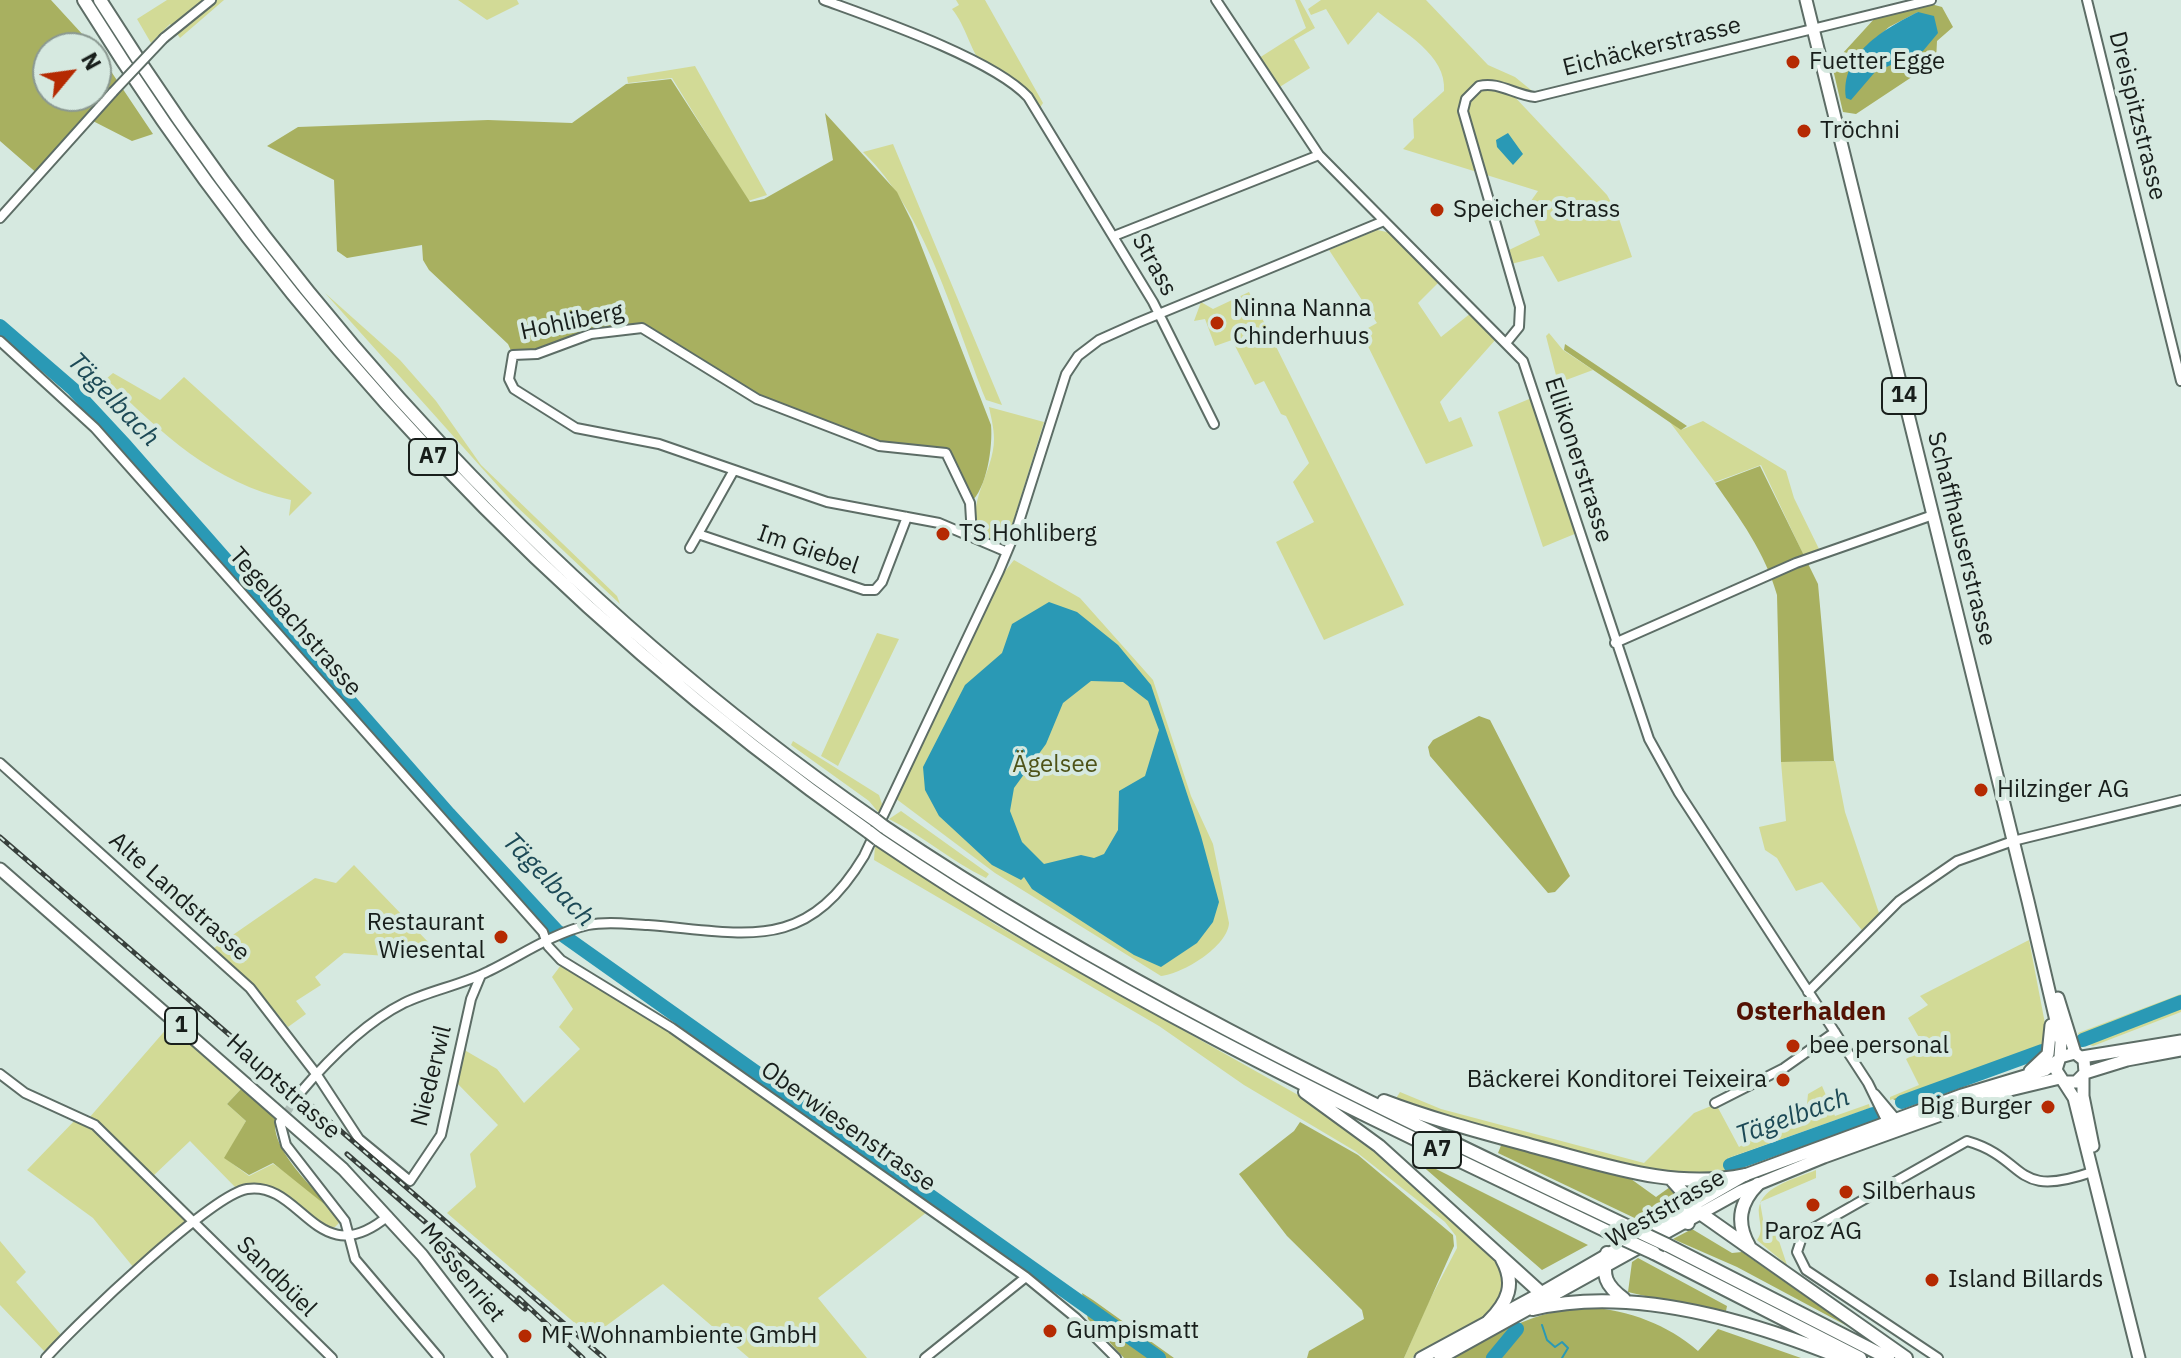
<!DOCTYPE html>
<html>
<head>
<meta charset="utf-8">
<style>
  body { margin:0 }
  #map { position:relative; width:2181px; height:1358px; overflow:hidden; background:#d6e9e0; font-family:"IBM Plex Sans",sans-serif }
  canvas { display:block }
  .north { position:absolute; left:32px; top:32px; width:80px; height:80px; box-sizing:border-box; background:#d6e9e0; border:2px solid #8a9891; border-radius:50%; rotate:61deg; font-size:22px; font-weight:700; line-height:32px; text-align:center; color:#181e1b }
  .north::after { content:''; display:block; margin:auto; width:28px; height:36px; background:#b52a02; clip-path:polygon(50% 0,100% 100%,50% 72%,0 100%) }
</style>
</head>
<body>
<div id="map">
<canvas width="2181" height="1358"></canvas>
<div class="north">N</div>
</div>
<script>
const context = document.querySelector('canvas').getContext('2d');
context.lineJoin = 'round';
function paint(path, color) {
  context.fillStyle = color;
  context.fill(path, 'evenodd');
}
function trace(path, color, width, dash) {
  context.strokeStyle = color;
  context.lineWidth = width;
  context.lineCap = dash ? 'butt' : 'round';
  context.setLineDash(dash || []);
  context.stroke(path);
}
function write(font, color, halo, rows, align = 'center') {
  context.font = font + ' "IBM Plex Sans",sans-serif';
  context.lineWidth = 8;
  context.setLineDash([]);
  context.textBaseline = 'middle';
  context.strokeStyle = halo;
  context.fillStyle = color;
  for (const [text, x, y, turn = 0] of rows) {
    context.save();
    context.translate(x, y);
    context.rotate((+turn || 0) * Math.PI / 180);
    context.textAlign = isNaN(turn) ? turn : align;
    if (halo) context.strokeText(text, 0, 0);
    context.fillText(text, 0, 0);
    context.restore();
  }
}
const green = new Path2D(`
  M167 0H224L180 38 170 24 151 43 137 19Z
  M458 0H517L519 4 487 20Z
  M956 0H985L1043 103 1037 112C1023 89 1000 84 983 66 971 52 966 26 952 9L959 5Z
  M1295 0H1300L1315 28 1294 40 1310 68 1278 88 1259 58 1306 28Z
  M1321 0H1426L1488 65 1515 77 1536 94H1512L1607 195 1617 213 1632 257 1558 282 1543 256 1511 264 1507 251 1540 235 1528 205 1538 191 1403 149 1414 138 1413 119 1444 91C1447 55 1403 32 1378 12L1348 45 1326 9 1311 15 1308 9Z
  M695 66 767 195 748 201 672 78 628 83 627 77Z
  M893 144 1002 405 986 400C953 318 927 214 863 152Z
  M1377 230 1392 233 1440 281 1418 303 1441 337 1471 313 1497 338 1440 402 1449 422 1461 417 1473 446 1426 464 1361 332 1377 323 1329 250Z
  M1249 292 1404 605 1324 640 1276 542 1314 522 1293 482 1309 463 1286 416 1281 414 1264 381 1255 385 1232 340 1215 346 1205 319 1194 321 1201 302 1213 309Z
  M325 293 400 360 436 401 481 465 617 596 620 604 515 505Z
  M1549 333 1563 350 1593 370 1558 383 1546 336Z
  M113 373 160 400 184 377 312 493 289 516 291 500C213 483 161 433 106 379Z
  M1534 397 1577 533 1543 547 1498 412Z
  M989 407 1044 422 1010 532 999 541 979 536C965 503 994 472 994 439 994 428 991 417 989 407Z
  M1669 421 1681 430 1703 421 1786 471 1794 498 1819 549 1804 556 1761 465 1715 482Z
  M1014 560 1080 598 1153 680 1191 796 1213 844 1229 923C1228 946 1183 974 1161 976L995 873 895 798 998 580Z
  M877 633 899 639 838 766 821 756Z
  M793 741 879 795 882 804 879 813 869 801 791 745Z
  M1835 761 1845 812 1880 916 1866 935 1822 882 1796 891 1777 858 1765 850 1759 827 1786 821 1781 762Z
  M901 811 989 874 986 878C952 862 922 835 889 819Z
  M875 845 996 925 1323 1109 1365 1139 1497 1260 1505 1275V1295L1487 1316 1412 1358H1404L1428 1303 1457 1248 1456 1236 1445 1222 1355 1151 1244 1085 1159 1026 874 860Z
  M354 865 430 944 401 957 344 953 315 977 321 985 296 1001 306 1014 288 1027 254 986 214 948 315 878 336 883Z
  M2029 940 2047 1034 2044 1048 1890 1100V1097L1919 1085 1906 1059 1925 1048 1908 1018 1928 1005 1920 996Z
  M561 965 670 1031 927 1212 818 1298 867 1358H749L663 1284 591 1337 447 1213 476 1187 470 1154 498 1125 455 1081 461 1048 497 1069 524 1103 580 1049 559 1027 573 1009 552 977Z
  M2181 994V1012L2093 1046 2082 1042 2078 1033Z
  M169 1026 242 1088 227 1104 246 1121 225 1158 249 1176 273 1164C287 1172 336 1210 339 1223L335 1227 328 1228 279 1192 265 1186 236 1188 190 1141 152 1177 89 1118Z
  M1822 1086 1835 1116 1869 1104 1870 1108 1728 1158 1734 1173 1706 1177 1651 1173 1395 1100 1400 1092 1441 1109 1644 1163 1694 1113 1716 1104 1739 1147 1807 1104 1808 1094Z
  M78 1117 87 1120 190 1223 134 1268 93 1218 27 1170Z
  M1816 1170V1178L1760 1202 1766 1236 1777 1235 1787 1265 1757 1240C1763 1232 1760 1225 1759 1215 1755 1187 1796 1179 1816 1170Z
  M0 1241 26 1272 16 1282 62 1336 46 1353 0 1305Z`);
const forest = new Path2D(`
  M0 0H51L95 48H48V96H96V49L153 134 132 141 89 119 39 175 0 141Z
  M1931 4 1942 7 1953 27 1937 41 1936 61 1856 114 1843 112 1832 65 1875 18ZM1918 12 1897 61 1875 72 1855 57 1889 27Z
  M671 79 750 202 764 199 833 160 825 113 897 192 912 222 991 425C993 446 987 489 970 503L946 453 895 451 757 399 642 328 591 334 537 354 513 355 508 344 429 270 423 260 422 245 347 258 337 251 334 180 267 146 298 127 488 120 572 123 626 84Z
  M1565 344 1687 426 1681 430 1564 350Z
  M1760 466 1818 584 1834 761 1781 762 1777 595C1765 552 1740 519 1715 483Z
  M1479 716 1490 720 1570 876 1555 892 1548 893 1430 756 1428 747 1433 740Z
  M2037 1049 2038 1058 1906 1107 1893 1099Z
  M242 1088 276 1119C268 1148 316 1190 334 1212L273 1163 249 1175 224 1158 246 1121 227 1104Z
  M1870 1109 1872 1117 1733 1171 1729 1158Z
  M1300 1122 1358 1155 1453 1235 1454 1246 1404 1358H1307L1309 1351 1364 1319 1362 1310 1287 1236 1239 1174 1294 1131Z
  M1502 1143 1631 1179 1656 1197 1670 1187 1675 1190 1677 1201 1643 1222 1498 1153Z
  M1412 1157 1588 1245 1542 1270Z
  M1692 1229 1732 1253 1742 1252 1851 1328 1737 1267 1673 1239Z
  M1638 1258 1727 1306 1726 1311 1705 1310 1628 1292 1632 1262Z
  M1082 1293 1093 1300 1174 1358H1124L1088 1319Z
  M1589 1307C1630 1311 1667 1324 1698 1351L1718 1329 1801 1358H1450C1496 1333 1536 1310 1589 1307Z`);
const water = new Path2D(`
  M1918 12 1934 16 1938 33 1923 51 1875 72 1851 100 1846 98C1840 54 1884 29 1918 12Z
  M1508 133 1523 154 1513 165 1497 147 1496 140Z
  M1049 602 1077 612 1118 645 1151 685 1201 836 1219 902 1213 922 1197 943 1161 967 1134 955 1032 889 1024 877 1021 880 992 865 939 816 925 790 923 767 965 685 1002 653 1012 624ZM1091 681 1123 682 1148 701 1159 730 1145 776 1119 791 1118 830 1104 854 1094 858 1081 855 1044 864 1022 842 1010 811 1014 788 1046 744 1063 703Z`);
const stream = new Path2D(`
  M1542 1325 1547 1340 1555 1347 1562 1342 1568 1348 1562 1358`);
const river = new Path2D(`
  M0 326 73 389 126 446 449 814 557 931 1159 1358
  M2083 1040 2181 1002
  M1902 1102 2042 1051
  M1730 1165 1873 1114
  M1493 1358 1517 1329`);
const minorTunnel = new Path2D(`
  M281 1121 299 1094`);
const minor = new Path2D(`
  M824 0C876 19 993 59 1028 97L1153 302 1214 424
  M1216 0 1319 155 1523 361 1649 739 1679 793 1868 1083 1889 1126
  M2087 0 2181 381
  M164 38 211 0
  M0 218 113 92
  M1114 236 1319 155
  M0 341 95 428 543 932 548 946 561 960 672 1028 1026 1277 1076 1318 1116 1358
  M1506 343 1519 327 1520 307 1463 111 1466 99 1479 86C1499 81 1514 95 1535 97L1931 0
  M734 470 698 534 864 590H875L882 582 907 517
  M972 536 970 503 946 453 879 446 757 399 642 328 591 334 537 354 513 355 509 379 514 389 576 428 659 444 827 502 939 523 1007 552
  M690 548 698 534
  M1615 643 1796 563 1933 515
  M0 763 250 988 317 1075 359 1139 410 1181 441 1135 471 999 481 975
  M1808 992 1899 901 1957 861 2013 841 2181 800
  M0 1074 25 1093 95 1125 332 1358
  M299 1094C327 1061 364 1023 404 1003 431 990 462 985 489 971 520 956 553 933 588 925 607 921 628 924 648 925 747 933 805 954 864 856L999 571 1017 528 1066 374 1078 356 1099 340 1137 323 1384 221
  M1875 1094 1896 1119
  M1715 1103 1784 1068 1835 1032
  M280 1122 286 1145 345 1221 355 1259 439 1358
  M46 1358C75 1325 211 1195 247 1189 302 1180 317 1275 388 1216
  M925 1358 1026 1277
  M1938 1358 1806 1270 1797 1252 1803 1234 1967 1141C2029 1159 2011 1200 2092 1172`);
const major = new Path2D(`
  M1806 0 2028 901 2061 1042 2060 1057
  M0 869 343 1169 422 1255 501 1358
  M2058 998 2075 1053
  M2082 1057 2181 1041
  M2030 1071 2048 1054 2051 1025
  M2085 1073 2127 1060 2181 1050
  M2083 1077V1096L2093 1146
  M2066 1082H2076L2085 1073 2084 1060 2075 1053 2060 1057 2056 1070 2074 1098 2139 1358
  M1421 1358 1541 1293 1745 1175 1962 1095 2045 1070 2057 1061
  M1440 1358 1741 1191 1824 1157 2010 1090 2060 1078`);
const highway = new Path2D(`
  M84 0C288 329 553 609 869 832
  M100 0C302 322 562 603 875 820
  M884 827C1119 986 1376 1106 1631 1228
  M878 839C1110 997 1364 1115 1617 1236
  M1305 1092 1379 1146 1541 1293 1554 1297
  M1384 1101C1434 1120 1485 1133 1536 1147 1606 1165 1673 1190 1745 1175
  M1672 1180 1689 1199 1688 1223
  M1690 1206 1906 1358
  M1667 1245 1888 1358
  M1749 1246C1736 1223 1739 1203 1758 1184
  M1607 1253C1602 1276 1605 1285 1624 1299
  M1654 1253 1860 1358
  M1533 1309C1631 1285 1751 1321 1842 1358
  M1489 1321C1508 1302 1516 1284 1502 1259`);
const rail = new Path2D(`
  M0 837 604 1358
  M347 1154 525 1309
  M519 1298 583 1358`);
const minorBridge = new Path2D(`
  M113 92 164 38`);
const highwayBridge = new Path2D(`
  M875 820 884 827
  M869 832 878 839
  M1631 1228 1667 1245
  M1617 1236 1654 1253`);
const markers = [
  [1793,62,8,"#b52a02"],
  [1804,131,8,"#b52a02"],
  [1437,210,8,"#b52a02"],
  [1217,323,8,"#b52a02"],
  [943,534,8,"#b52a02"],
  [1981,790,8,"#b52a02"],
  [501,937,8,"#b52a02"],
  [1793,1046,8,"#b52a02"],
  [1783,1080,8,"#b52a02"],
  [2048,1107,8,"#b52a02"],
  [1846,1192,8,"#b52a02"],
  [1813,1205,8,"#b52a02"],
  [1932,1280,8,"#b52a02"],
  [1050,1331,8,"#b52a02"],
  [525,1336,8,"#b52a02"]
];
const shields = [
  [1904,396,44],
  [433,457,48],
  [181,1026,32],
  [1437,1150,48]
];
const shieldNames = [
  ["14",1904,396],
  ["A7",433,457],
  ["1",181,1026],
  ["A7",1437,1150]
];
const streetNames = [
  ["Eichäckerstrasse",1652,47,-14],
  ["Dreispitzstrasse",2137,116,76],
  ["Strass",1154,265,61],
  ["Hohliberg",572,322,-12],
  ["Ellikonerstrasse",1578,460,72],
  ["Schaffhauserstrasse",1961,539,76],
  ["Im Giebel",808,550,19],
  ["Tegelbachstrasse",295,622,49],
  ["Alte Landstrasse",179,897,42],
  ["Niederwil",432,1076,-76],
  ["Hauptstrasse",283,1087,42],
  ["Oberwiesenstrasse",848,1127,35],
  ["Weststrasse",1666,1209,-30],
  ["Messenriet",462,1273,51],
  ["Sandbüel",276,1277,45]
];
const poiNames = [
  ["Fuetter Egge",1809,62],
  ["Tröchni",1820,131],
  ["Speicher Strass",1453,210],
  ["Ninna Nanna",1233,309],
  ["Chinderhuus",1233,337],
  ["TS Hohliberg",959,534],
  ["Hilzinger AG",1997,790],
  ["Restaurant",485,923,"right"],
  ["Wiesental",485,951,"right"],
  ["bee personal",1809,1046],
  ["Bäckerei Konditorei Teixeira",1767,1080,"right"],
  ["Big Burger",2032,1107,"right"],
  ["Silberhaus",1862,1192],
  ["Paroz AG",1813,1232,"center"],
  ["Island Billards",1948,1280],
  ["Gumpismatt",1066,1331],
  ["MF Wohnambiente GmbH",541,1336]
];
const parkNames = [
  ["Ägelsee",1055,765]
];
const waterNames = [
  ["Tägelbach",113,400,46],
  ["Tägelbach",548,880,46],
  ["Tägelbach",1793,1117,-20]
];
const neighbourhoodNames = [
  ["Osterhalden",1811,1012]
];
paint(green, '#d2da96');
paint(forest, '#a8b060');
paint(water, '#2a99b5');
trace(stream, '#2a99b5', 2);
trace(river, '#2a99b5', 14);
trace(minorTunnel, '#b0c0b9', 8, [8, 4]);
trace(minor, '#5d6d66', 12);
trace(major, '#5d6d66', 15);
trace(highway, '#5d6d66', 16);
trace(minor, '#fff', 8);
trace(major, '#fff', 11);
trace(highway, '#fff', 12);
trace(rail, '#38403c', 5);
trace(rail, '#d6e9e0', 2, [6]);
trace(minorBridge, '#5d6d66', 12, []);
trace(highwayBridge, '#5d6d66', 16, []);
trace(minorBridge, '#fff', 8);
trace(highwayBridge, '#fff', 12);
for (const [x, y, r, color] of markers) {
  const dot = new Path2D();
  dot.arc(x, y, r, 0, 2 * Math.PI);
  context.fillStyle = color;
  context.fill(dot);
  trace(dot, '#d6e9e0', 3);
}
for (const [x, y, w] of shields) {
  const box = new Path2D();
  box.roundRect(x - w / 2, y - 18, w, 36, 6);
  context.fillStyle = '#d6e9e0';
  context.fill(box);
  trace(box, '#181e1b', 2);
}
write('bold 22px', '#181e1b', null, shieldNames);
write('24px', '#181e1b', '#d6e9e0', streetNames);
write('24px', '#181e1b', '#d6e9e0', poiNames, 'left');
write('24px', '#4e5318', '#d6e9e0', parkNames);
write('italic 26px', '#1c4956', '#d6e9e0', waterNames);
write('bold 26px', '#531103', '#d6e9e0', neighbourhoodNames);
</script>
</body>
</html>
